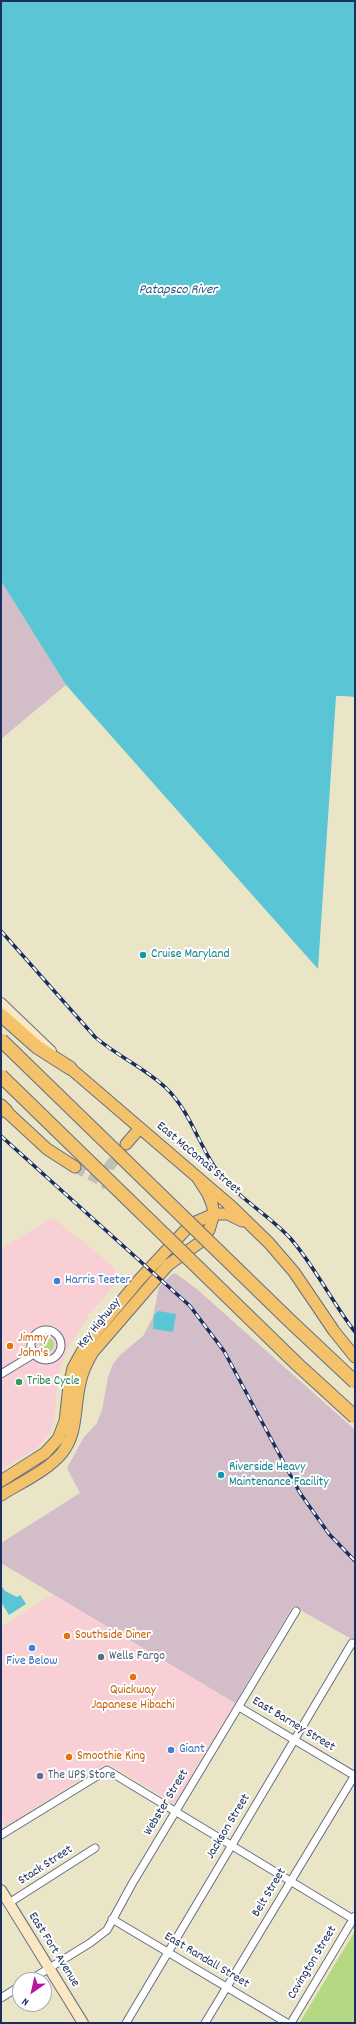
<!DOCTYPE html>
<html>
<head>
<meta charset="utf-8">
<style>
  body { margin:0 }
  #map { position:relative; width:356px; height:2024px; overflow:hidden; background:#ebe5c8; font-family:Dekko,sans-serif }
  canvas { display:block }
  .frame { position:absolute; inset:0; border:2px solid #1b2f5e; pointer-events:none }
  .north { position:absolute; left:12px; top:1972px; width:40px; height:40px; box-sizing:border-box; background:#fff; border:1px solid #a4acbf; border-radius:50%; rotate:214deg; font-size:11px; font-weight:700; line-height:16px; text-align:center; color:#1b2f5e }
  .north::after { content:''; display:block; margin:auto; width:14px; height:18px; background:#b5179e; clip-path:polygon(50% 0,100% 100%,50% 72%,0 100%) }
</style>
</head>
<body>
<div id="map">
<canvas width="356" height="2024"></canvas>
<div class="frame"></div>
<div class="north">N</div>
</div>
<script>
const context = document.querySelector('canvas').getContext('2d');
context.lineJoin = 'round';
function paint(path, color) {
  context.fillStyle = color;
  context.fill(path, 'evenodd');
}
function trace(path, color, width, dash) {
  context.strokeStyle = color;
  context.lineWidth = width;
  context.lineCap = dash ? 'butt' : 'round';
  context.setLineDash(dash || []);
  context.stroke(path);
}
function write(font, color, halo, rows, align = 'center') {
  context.font = font + ' Dekko,sans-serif';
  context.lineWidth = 4;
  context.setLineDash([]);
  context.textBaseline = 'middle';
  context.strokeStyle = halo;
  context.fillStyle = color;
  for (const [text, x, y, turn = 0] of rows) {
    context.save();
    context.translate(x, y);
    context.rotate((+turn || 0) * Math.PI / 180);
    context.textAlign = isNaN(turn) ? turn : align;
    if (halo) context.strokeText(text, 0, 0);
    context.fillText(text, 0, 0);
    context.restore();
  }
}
const built = new Path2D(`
  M53 1218 114 1267 116 1271 117 1279 110 1291 91 1312 67 1349 61 1366 56 1394 55 1418 50 1433 37 1448 1 1470V1249Z
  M53 1594 235 1703 175 1804 107 1763 6 1826 1 1818V1627Z`);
const industrial = new Path2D(`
  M1 581 66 685 1 739Z
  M175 1273 198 1290 355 1430V1641L293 1606 235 1703 1 1563V1543L80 1493 67 1468 84 1437 97 1423 102 1410 108 1377 113 1364 120 1355 143 1336 153 1317 159 1287 171 1275Z`);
const green = new Path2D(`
  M40 1345a7 7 0 1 1 14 0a7 7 0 1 1-14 0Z
  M355 1931V2023L300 2022Z`);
const water = new Path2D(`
  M1 1H355V697L336 696 318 969 66 685 1 581Z
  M158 1311 176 1314 173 1332 153 1329 154 1315Z
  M1 1585 5 1591 17 1597 20 1595 26 1604 9 1615 1 1602Z`);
const pier = new Path2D(`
  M337 696 355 697V699L338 698 319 970Z`);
const primaryTunnel = new Path2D(`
  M75 1167 97 1178 107 1185
  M108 1186 109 1167 123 1148`);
const street = new Path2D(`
  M31 1345a15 15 0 1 1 30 0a15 15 0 1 1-30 0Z
  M1 1374 34 1354
  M239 1707 355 1776
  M1 1835 107 1770 353 1919
  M9 1903 95 1848
  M112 1919 287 2023
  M30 1980 90 1943 107 1930 132 1884 296 1611
  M1 1998 20 1986
  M126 2023 352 1643
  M205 2023 355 1775
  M291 2023 355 1916`);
const secondary = new Path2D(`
  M1 1003 51 1051
  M1 1890 83 2023`);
const primary = new Path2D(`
  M70 1068 232 1207 269 1243 294 1272 334 1331 355 1357
  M6 1111 47 1149 75 1167
  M126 1144 140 1128
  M1 1481 45 1453 58 1439 65 1421 69 1386 73 1368 88 1341 140 1279 191 1224 214 1214H228L242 1221
  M1 1495C20 1483 47 1471 62 1453 78 1433 74 1408 80 1383 82 1372 87 1362 93 1352L168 1265 199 1243 209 1230 214 1214 212 1204 208 1194 197 1177`);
const highway = new Path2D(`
  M1 1015 37 1047 70 1068
  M1 1106 6 1111`);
const rail = new Path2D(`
  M1 931 95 1037C117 1056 145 1068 166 1088 191 1112 199 1147 219 1173 239 1199 269 1215 291 1239 315 1267 332 1302 355 1332
  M1 1136 190 1306 224 1351 300 1493 329 1534 355 1561`);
const highwayBridge = new Path2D(`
  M1 1040 288 1319 355 1382
  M1 1076 297 1364 355 1417`);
const markers = [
  [143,955,4,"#0f9aa8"],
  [57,1281,4,"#3f7fe0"],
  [10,1346,4,"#e8710a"],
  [19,1382,4,"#2e9e5b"],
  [221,1475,4,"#0f9aa8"],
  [67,1636,4,"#e8710a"],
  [32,1648,4,"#3f7fe0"],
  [101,1657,4,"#5c6f8a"],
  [133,1677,4,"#e8710a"],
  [171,1750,4,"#3f7fe0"],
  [69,1757,4,"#e8710a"],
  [40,1776,4,"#5c6f8a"]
];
const cultureNames = [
  ["Cruise Maryland",151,955],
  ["Riverside Heavy",229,1468],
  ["Maintenance Facility",229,1483]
];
const streetNames = [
  ["East McComas Street",198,1159,40],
  ["Key Highway",100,1324,-51],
  ["East Barney Street",293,1725,31],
  ["Webster Street",167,1803,-59],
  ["Jackson Street",229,1827,-59],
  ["Stack Street",46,1866,-33],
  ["Belt Street",270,1893,-59],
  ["East Fort Avenue",53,1950,58],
  ["East Randall Street",206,1961,31],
  ["Covington Street",313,1963,-59]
];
const shopNames = [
  ["Harris Teeter",65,1281],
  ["Five Below",32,1662,"center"],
  ["Giant",179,1750]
];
const foodNames = [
  ["Jimmy",18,1339],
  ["John's",18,1354],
  ["Southside Diner",75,1636],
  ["Quickway",133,1691,"center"],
  ["Japanese Hibachi",133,1706,"center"],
  ["Smoothie King",77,1757]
];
const leisureNames = [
  ["Tribe Cycle",27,1382]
];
const serviceNames = [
  ["Wells Fargo",109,1657],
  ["The UPS Store",48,1776]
];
const waterNames = [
  ["Patapsco River",178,291]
];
paint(built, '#f7cfd5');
paint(industrial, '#d2bdc8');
paint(green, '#b5d982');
paint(water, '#5ac5d4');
paint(pier, '#ebe5c8');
trace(primaryTunnel, '#c1c1b3', 11, [11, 5.5]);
trace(street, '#646f83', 9);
trace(secondary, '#646f83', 12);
trace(primary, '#646f83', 13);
trace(highway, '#646f83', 15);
trace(street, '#fff', 7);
trace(secondary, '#fae7c3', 10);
trace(primary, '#f3c26a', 11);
trace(highway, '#f3c26a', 13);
trace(rail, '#1b2f5e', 3.5);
trace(rail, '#fff', 2, [6]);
trace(highwayBridge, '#646f83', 15, []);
trace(highwayBridge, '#f3c26a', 13);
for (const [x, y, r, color] of markers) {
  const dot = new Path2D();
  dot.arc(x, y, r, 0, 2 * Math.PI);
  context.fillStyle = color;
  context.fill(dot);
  trace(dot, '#fff', 1.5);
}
write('13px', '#0d838f', '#fff', cultureNames, 'left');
write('13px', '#1b2f5e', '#fff', streetNames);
write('13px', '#366cbe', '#fff', shopNames, 'left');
write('13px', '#c56008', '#fff', foodNames, 'left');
write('13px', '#27864d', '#fff', leisureNames, 'left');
write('13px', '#4e5e75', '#fff', serviceNames, 'left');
write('italic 14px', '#2e5c81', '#fff', waterNames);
</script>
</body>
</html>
